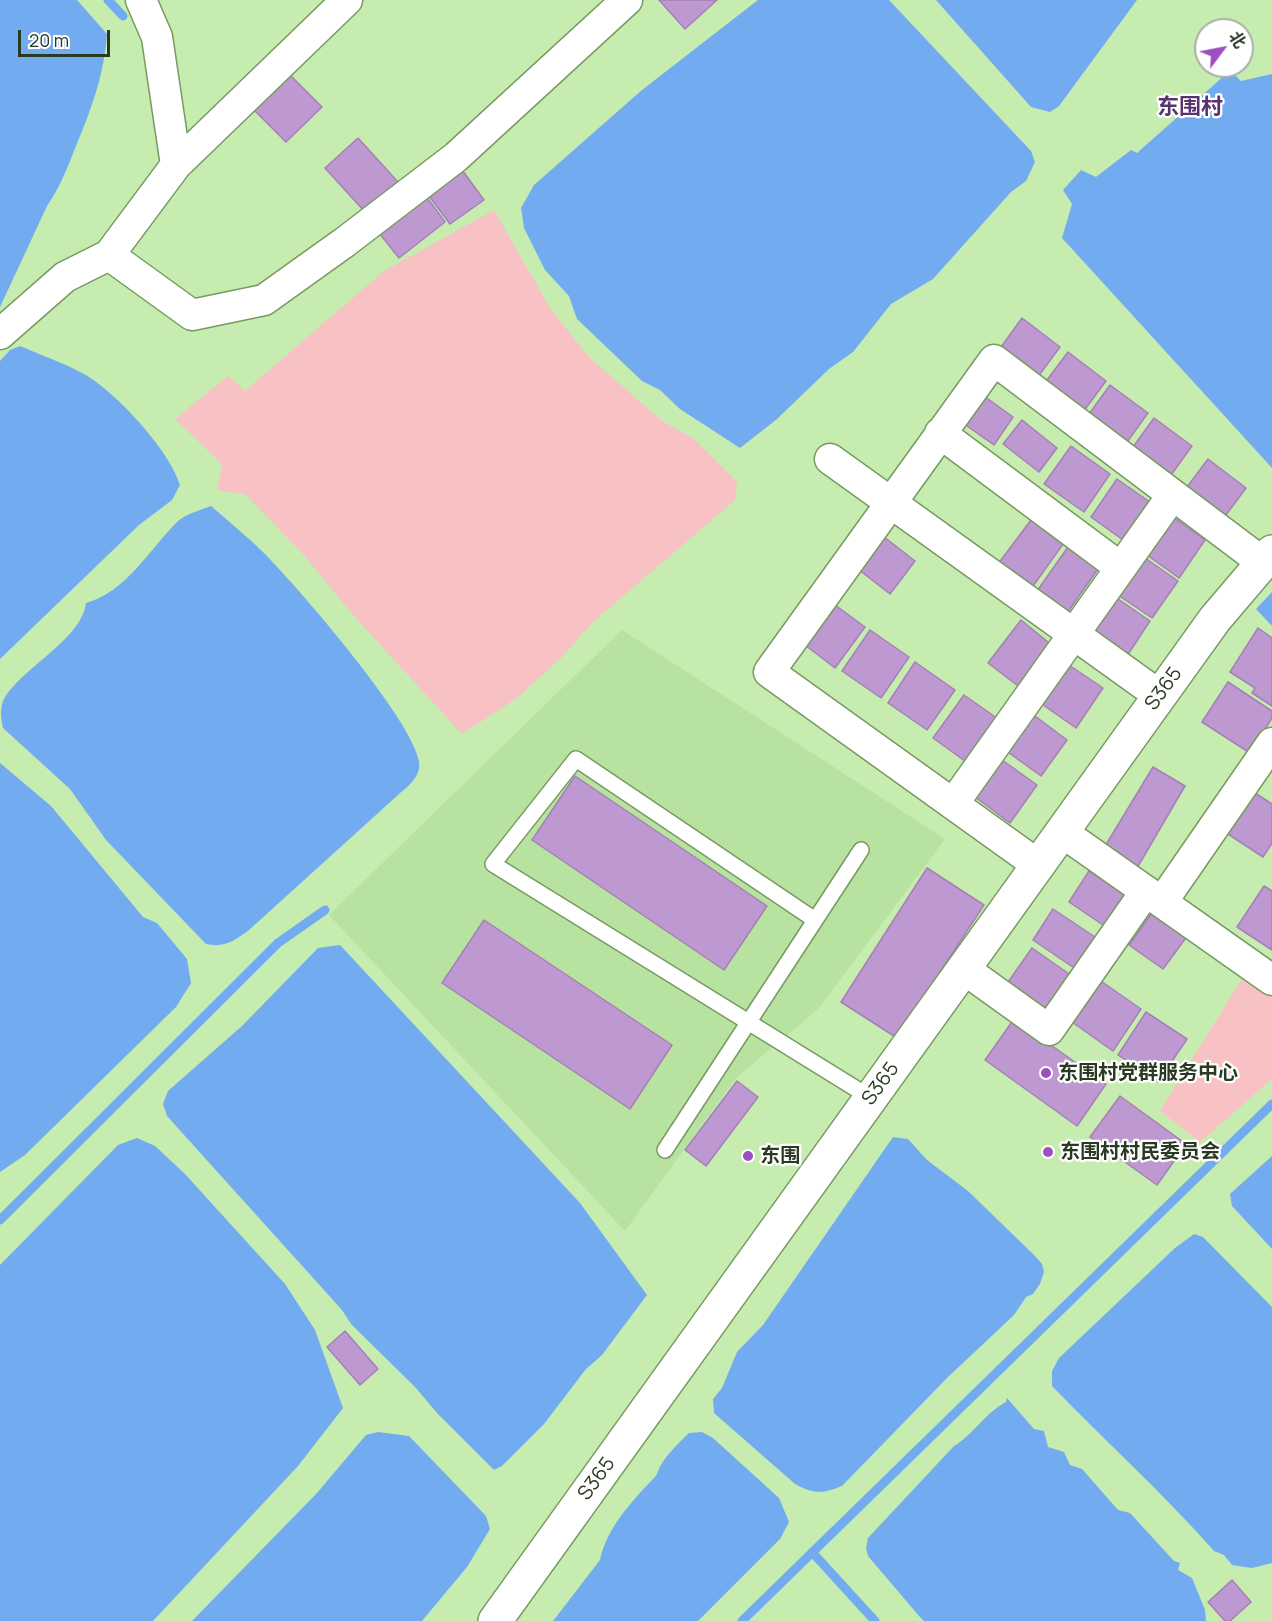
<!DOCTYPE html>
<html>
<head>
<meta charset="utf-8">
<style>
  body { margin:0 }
  #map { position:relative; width:1272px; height:1621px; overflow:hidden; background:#c6ecb0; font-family:Manrope,"Noto Sans SC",sans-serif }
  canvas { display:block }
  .north { position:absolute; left:1194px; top:18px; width:60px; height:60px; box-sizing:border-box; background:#fff; border:2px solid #aab0a6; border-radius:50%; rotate:58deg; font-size:16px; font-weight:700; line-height:24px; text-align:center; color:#2a3921 }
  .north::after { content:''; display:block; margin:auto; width:21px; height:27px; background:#9d4ebf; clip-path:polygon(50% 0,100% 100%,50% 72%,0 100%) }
  .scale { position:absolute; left:18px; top:30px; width:92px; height:27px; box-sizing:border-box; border:3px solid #2a3921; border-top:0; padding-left:8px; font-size:18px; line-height:21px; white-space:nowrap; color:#2a3921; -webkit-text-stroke:4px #fff; paint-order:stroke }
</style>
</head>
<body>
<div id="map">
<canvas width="1272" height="1621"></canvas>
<div class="north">北</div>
<div class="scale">20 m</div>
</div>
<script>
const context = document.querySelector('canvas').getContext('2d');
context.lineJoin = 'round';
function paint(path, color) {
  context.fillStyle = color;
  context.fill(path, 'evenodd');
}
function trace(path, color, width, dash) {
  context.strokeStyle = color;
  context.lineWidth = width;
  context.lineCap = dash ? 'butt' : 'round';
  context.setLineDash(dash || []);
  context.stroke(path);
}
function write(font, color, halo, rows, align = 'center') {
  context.font = font + ' Manrope,"Noto Sans SC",sans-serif';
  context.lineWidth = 4.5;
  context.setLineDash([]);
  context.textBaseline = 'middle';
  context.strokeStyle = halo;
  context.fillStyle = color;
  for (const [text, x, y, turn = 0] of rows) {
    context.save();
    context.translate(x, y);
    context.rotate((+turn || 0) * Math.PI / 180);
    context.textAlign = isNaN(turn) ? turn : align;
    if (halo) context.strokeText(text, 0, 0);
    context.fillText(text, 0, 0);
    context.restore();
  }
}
const built = new Path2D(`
  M622 630 945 839 818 1009 736 1078 625 1231 329 915Z`);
const green = new Path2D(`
  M494 210 550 308 588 356 662 421 693 438 737 482 735 500 594 621 562 657 517 698 462 734 353 615 303 554 245 494 217 490 222 464 175 419 228 376 245 391 384 271Z
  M1243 977 1272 998V1079L1200 1142 1160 1111Z`);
const water = new Path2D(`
  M0 0H77L107 34C104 77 90 112 74 151 66 171 59 189 47 206L0 307Z
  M758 0H889L1031 151 1035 162 1026 181 1011 192 933 279 891 304 853 352 829 369 777 419 740 448 680 409 660 390 642 381 577 319 569 296 545 270 524 228 521 208 534 185 642 90Z
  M936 0H1137L1059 106 1050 112 1031 107Z
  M1234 74 1241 81 1272 74V468L1062 238 1072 204 1063 190 1081 170 1096 177 1131 150 1137 153 1225 75Z
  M20 346C41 355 64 363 84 374 116 392 170 451 180 485L172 500 139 525 0 659V361L10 350Z
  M211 506C229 522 248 537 265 554 299 589 413 720 419 762 421 777 408 786 398 795L249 930C234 941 224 948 206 944L106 840 70 789 3 728C1 719 0 710 3 701 19 669 81 641 86 603 126 592 149 550 177 522 185 514 201 510 211 506Z
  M1272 592V626L1256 609Z
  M0 763 51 806 143 917 157 923 187 959 191 983 176 1007 25 1155 0 1172Z
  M340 945 580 1203 647 1295 602 1355 586 1369 544 1424 502 1466 494 1470 437 1413 416 1388 351 1324 342 1310 167 1116 163 1104 168 1091 242 1026 318 948Z
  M893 1137 908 1139 927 1160 968 1191 1034 1255 1042 1264 1044 1272 1040 1284 1033 1294 1026 1297 1014 1315 947 1378 842 1486C823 1494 813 1494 795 1484L714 1413 713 1399 722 1388 737 1352 763 1325Z
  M137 1138 155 1146 185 1174 285 1284 315 1330 343 1408 298 1466 153 1621H0V1265L118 1145Z
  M1272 1156V1249L1232 1206 1230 1194Z
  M1194 1234 1203 1237 1272 1307V1563L1252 1568 1232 1565 1224 1555 1214 1551C1163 1493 1106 1442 1052 1386V1371L1059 1358 1175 1248Z
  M1007 1398 1034 1429 1044 1431 1048 1447 1064 1452 1070 1465 1082 1469 1118 1510 1130 1513 1174 1561 1180 1563 1178 1570 1192 1578 1205 1610 1206 1621H924L919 1616 868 1556 866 1548 868 1538 954 1446C974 1434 984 1414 1006 1402Z
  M378 1432 409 1436 486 1516 490 1529 467 1567 422 1621H192L317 1493 366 1435Z
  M702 1432 713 1438 779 1498 789 1522 780 1539 698 1621H553L600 1560C607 1527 633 1500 655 1477 658 1474 658 1469 661 1465 668 1453 679 1443 689 1433Z`);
const stream = new Path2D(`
  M108 0 123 16
  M0 1220 278 943 325 910
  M812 1552 875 1621
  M742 1621 1272 1104`);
const building = new Path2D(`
  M659 0H717L685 29Z
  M288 73 322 107 286 142 252 108Z
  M358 138 398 182 365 212 325 168Z
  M457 163 484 200 450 224 423 188Z
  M423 192 445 222 399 258 376 229Z
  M1022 318 1060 347 1034 382 996 354Z
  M1068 352 1106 381 1080 416 1041 388Z
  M1110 385 1148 413 1122 449 1084 421Z
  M977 391 1013 417 994 445 957 419Z
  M1154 418 1192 446 1166 482 1128 454Z
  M1022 420 1057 448 1039 472 1003 444Z
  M1071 446 1110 474 1084 512 1044 484Z
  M1208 459 1246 488 1220 523 1181 495Z
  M1117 479 1157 507 1130 545 1091 517Z
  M1166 512 1205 540 1179 578 1140 550Z
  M1031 520 1063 544 1031 589 998 564Z
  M879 533 915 561 890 594 854 566Z
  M1068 547 1098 569 1067 613 1037 591Z
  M1138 553 1178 581 1152 618 1112 591Z
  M1111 594 1150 621 1125 659 1085 632Z
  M831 602 865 627 835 668 801 642Z
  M1021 620 1054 647 1022 689 988 663Z
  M1258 628 1272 638V706L1252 693 1255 688 1230 672Z
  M870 630 909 657 881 698 842 671Z
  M1063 661 1103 688 1076 728 1036 700Z
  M915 662 955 690 927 730 888 703Z
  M1228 682 1272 711V718L1250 753 1202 722Z
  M964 695 1001 721 969 764 933 738Z
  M1031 713 1067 740 1041 776 1005 750Z
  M998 757 1037 785 1010 823 971 794Z
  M1153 767 1185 786 1137 868 1104 848Z
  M575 776 767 906 724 970 532 840Z
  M1252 791 1272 804V843L1263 857 1225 832Z
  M927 868 984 905 897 1038 841 1002Z
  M1089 871 1132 900 1112 931 1069 902Z
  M1264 886 1272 891V950L1237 927Z
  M1053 909 1098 939 1077 970 1033 940Z
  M1154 910 1188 935 1163 969 1129 945Z
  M484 920 672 1045 630 1109 442 983Z
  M1032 948 1072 976 1046 1013 1006 985Z
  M1098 979 1141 1009 1113 1051 1069 1020Z
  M1146 1012 1187 1039 1158 1082 1118 1055Z
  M1014 1019 1106 1084 1077 1126 985 1060Z
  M737 1081 758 1097 706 1166 685 1150Z
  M1120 1096 1186 1144 1157 1185 1090 1137Z
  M345 1331 378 1369 360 1385 327 1347Z
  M1232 1580 1251 1602 1230 1621H1225L1208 1602Z`);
const service = new Path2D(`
  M815 920 576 759 493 864 871 1098
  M665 1150 861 850`);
const minor = new Path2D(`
  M176 165 347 0
  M109 255 192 315 264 300 345 242 456 157 627 0
  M0 334 65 277 109 255 176 165 157 37 141 0
  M940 433 1121 568
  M830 459 1160 696
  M953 804 1172 496
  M1062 832 1272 980
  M1038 865 769 672 994 360 1262 562
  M1162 902 1272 743
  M964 969 1049 1030 1146 891`);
const tertiary = new Path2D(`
  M495 1621 1215 619 1272 552`);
const markers = [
  [1046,1073,6,"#9d4ebf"],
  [1048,1152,6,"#9d4ebf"],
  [748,1156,6,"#9d4ebf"]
];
const streetNames = [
  ["S365",1164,689,-54],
  ["S365",881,1084,-54],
  ["S365",597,1479,-54]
];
const poiNames = [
  ["东围村党群服务中心",1058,1073],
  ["东围村村民委员会",1060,1152],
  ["东围",760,1156]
];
const quarterNames = [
  ["东围村",1190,108]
];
paint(built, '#b8e29f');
paint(green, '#f8c1c4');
paint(water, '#72abf0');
trace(stream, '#72abf0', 9);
paint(building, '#be99d1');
trace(building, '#a580b7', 1.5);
trace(service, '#789a62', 18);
trace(minor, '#789a62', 33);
trace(tertiary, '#789a62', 36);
trace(service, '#fff', 15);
trace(minor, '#fff', 30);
trace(tertiary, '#fff', 33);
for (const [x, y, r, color] of markers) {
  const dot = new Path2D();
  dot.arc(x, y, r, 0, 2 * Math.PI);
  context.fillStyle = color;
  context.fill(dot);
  trace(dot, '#fff', 2);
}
write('20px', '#2a3921', '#fff', streetNames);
write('bold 20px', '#2a3921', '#fff', poiNames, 'left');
write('bold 22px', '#59336b', '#fff', quarterNames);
</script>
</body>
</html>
